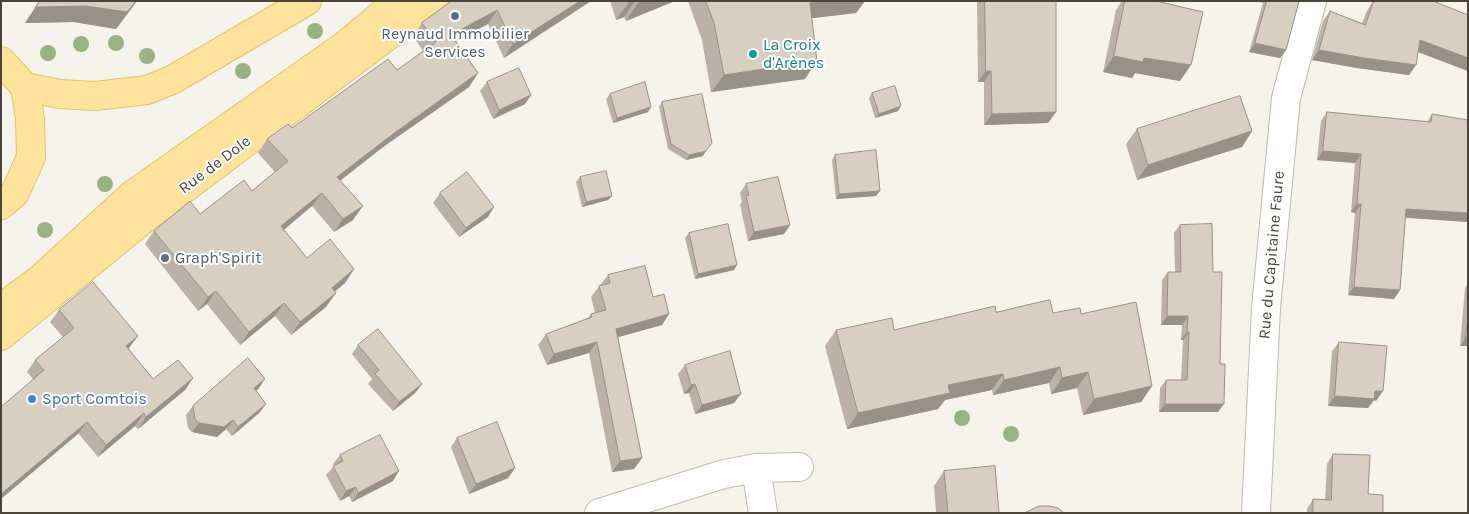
<!DOCTYPE html>
<html>
<head>
<meta charset="utf-8">
<style>
  body { margin:0 }
  #map { position:relative; width:1469px; height:514px; overflow:hidden; background:#f6f3ec; font-family:Karla,sans-serif }
  canvas { display:block }
  .frame { position:absolute; inset:0; border:2px solid #4b4439; pointer-events:none }
</style>
</head>
<body>
<div id="map">
<canvas width="1469" height="514"></canvas>
<div class="frame"></div>
</div>
<script>
const context = document.querySelector('canvas').getContext('2d');
context.lineJoin = 'round';
function trace(path, color, width, dash) {
  context.strokeStyle = color;
  context.lineWidth = width;
  context.lineCap = dash ? 'butt' : 'round';
  context.setLineDash(dash || []);
  context.stroke(path);
}
function paint(path, color) {
  context.fillStyle = color;
  context.fill(path, 'evenodd');
}
function write(font, color, halo, rows, align = 'center') {
  context.font = font + ' Karla,sans-serif';
  context.lineWidth = 4;
  context.setLineDash([]);
  context.textBaseline = 'middle';
  context.strokeStyle = halo;
  context.fillStyle = color;
  for (const [text, x, y, turn = 0] of rows) {
    context.save();
    context.translate(x, y);
    context.rotate((+turn || 0) * Math.PI / 180);
    context.textAlign = isNaN(turn) ? turn : align;
    if (halo) context.strokeText(text, 0, 0);
    context.fillText(text, 0, 0);
    context.restore();
  }
}
const minor = new Path2D(`
  M756 468 763 513
  M599 513 724 474 756 468 799 467
  M1256 513 1266 308 1286 98 1312 1`);
const major = new Path2D(`
  M1 61 25 87 60 94 95 96 147 90 172 80 307 1
  M1 205 15 193 31 157 30 119 25 87
  M1 308 40 279 132 195 344 46 398 1
  M1 336 149 215 434 1`);
const trees = [
  [315,31],
  [116,43],
  [81,44],
  [48,53],
  [147,56],
  [243,71],
  [105,184],
  [45,230],
  [962,418],
  [1011,434]
];
const wall = new Path2D(`
  M39 1H137L116 29 74 22 25 23Z
  M452 1H591L504 58 488 24 456 41 478 73 469 87 383 147 340 181 353 220 334 232 312 206 284 230 307 258 354 269 345 283 334 292 326 307 291 335 275 316 240 345 207 304 198 311 145 244 154 231 200 214 252 191 275 172 258 153 267 139 292 128 397 70 423 51 413 36 422 23Z
  M610 1H675L626 21 624 17 616 20Z
  M688 1H865L856 13 812 18 805 79 711 92 702 40Z
  M977 1H1056V112L1048 123 984 125V82H978Z
  M1122 1H1156L1180 81 1135 73 1132 78 1103 72 1116 10Z
  M1260 1H1299L1286 50 1280 58 1249 52 1263 3 1259 2Z
  M1373 1 1468 15V71L1418 52 1416 65 1409 75 1357 68 1312 60 1323 21 1330 11 1362 23 1367 11Z
  M487 82 531 95 525 104 493 119 480 91Z
  M872 93 898 111 875 118 869 98Z
  M610 94 648 112 613 123 606 99Z
  M662 102 703 156 686 160 668 149 659 107Z
  M1327 112 1427 122 1432 114 1468 120V222L1405 218 1400 290 1394 299 1348 295 1355 213 1351 212 1355 163 1317 160 1321 121Z
  M1137 129 1252 131 1242 147 1137 180 1126 144Z
  M835 155 876 196 836 199 832 160Z
  M580 177 608 200 582 207 576 182Z
  M746 184 790 225 784 234 748 241 740 205 742 202 740 193Z
  M440 193 488 217 459 237 433 203Z
  M1180 225 1218 412H1159L1160 388 1166 380H1181L1183 340H1181L1182 325H1161L1162 280 1168 272H1175L1174 233Z
  M689 233 734 270 695 279 685 238Z
  M608 275 653 297 669 314 662 325 618 337 642 458 634 469 612 472 589 353 547 365 538 345 546 334 588 318 591 314 595 313 591 297Z
  M1468 281V346H1460L1465 288 1467 285Z
  M59 310 129 349 153 379 193 378 185 390 138 429 135 426 98 457 27 372 35 360 63 337 50 322Z
  M996 312 1081 314 1152 386 1141 402 1083 415 1077 388 1051 394 1049 383 993 395 992 390 945 400 938 409 847 429 825 346 836 330H894Z
  M1339 342 1376 401 1374 400 1368 408 1328 406 1332 351Z
  M358 345 422 384 415 393 393 411 368 384 372 379 352 354Z
  M685 365 734 403 695 414 689 393 684 394 678 374Z
  M259 388 256 391 266 404 259 413 232 436 226 429 217 437 192 432 188 428 186 415 193 406Z
  M457 438 515 468 508 478 469 494 451 447Z
  M1333 454 1368 494 1383 513H1307V509L1313 499 1325 500 1327 464Z
  M340 455 393 481 352 502 349 496 340 501 326 475 334 466 333 464Z
  M944 471 999 513H936L934 486Z`);
const shadedWall = new Path2D(`
  M137 1 116 29 74 22 25 23 36 7Z
  M580 1H591L504 58 513 44Z
  M632 1H635L624 17 616 20 629 2Z
  M643 1H675L626 21 638 3Z
  M821 1H865L856 13 797 20 810 3Z
  M497 10 488 24 441 48 451 35Z
  M1420 40 1468 58V71L1413 50Z
  M1255 43 1286 50 1280 58 1249 52Z
  M1319 50 1416 65 1409 75 1357 68 1312 60Z
  M1114 56 1144 58 1191 65 1180 81 1135 73 1132 78 1103 72Z
  M817 61 805 79 711 92 724 75Z
  M986 71H991L984 82H978Z
  M478 73 469 87 383 147 327 191 337 177 393 134Z
  M531 95 525 104 493 119 499 110Z
  M901 106 898 111 875 118 879 114Z
  M651 107 648 112 613 123 617 118Z
  M1056 112 1048 123 984 125 992 114Z
  M1252 131 1242 147 1137 180 1148 165Z
  M706 151 703 156 686 160 689 155Z
  M1323 151 1361 154 1355 163 1317 160Z
  M880 191 876 196 836 199 839 194Z
  M322 193 312 206 271 240 281 226Z
  M612 196 608 200 582 207 586 202Z
  M1357 204H1361L1355 213 1351 212Z
  M363 206 353 220 334 232 343 219Z
  M494 207 488 217 459 237 466 228Z
  M1406 209 1468 213V222L1400 217Z
  M790 225 784 234 748 241 754 232Z
  M737 265 734 270 695 279 698 274Z
  M354 269 345 283 322 302 332 288Z
  M1354 287 1400 290 1394 299 1348 295Z
  M216 291 207 304 198 311 208 297Z
  M336 293 326 307 291 335 300 322Z
  M284 303 275 316 240 345 249 332Z
  M669 314 662 325 608 340 616 329Z
  M1167 316H1188L1182 325H1161Z
  M1187 332H1189L1183 340H1181Z
  M138 336 129 348 118 358 126 346Z
  M1466 337H1468V346H1460Z
  M597 342 589 353 547 365 554 354Z
  M1060 367 1049 383 993 395 1004 380Z
  M1088 372 1077 388 1051 394 1062 378Z
  M1003 374 992 390 945 400 938 409 847 429 858 413 948 385Z
  M193 378 185 390 138 429 146 417Z
  M265 379 259 388 248 398 254 388Z
  M422 384 415 393 393 411 399 402Z
  M695 384 689 393 684 394 691 385Z
  M1152 386 1141 402 1083 415 1094 399Z
  M1375 391H1383L1376 401 1374 400 1368 408 1328 406 1335 396Z
  M741 394 734 403 695 414 702 405Z
  M266 404 259 413 232 436 238 427Z
  M1165 404H1224L1218 412H1159Z
  M144 413 135 426 98 457 106 445Z
  M233 420 226 429 217 437 192 432 199 423Z
  M87 422 78 434 1 499V494Z
  M642 458 634 469 612 472 620 461Z
  M515 468 508 478 469 494 476 484Z
  M399 471 393 481 352 502 358 493Z
  M356 487 349 496 340 501 346 491Z`);
const building = new Path2D(`
  M40 1H136L127 12 86 6 36 7Z
  M452 1H580L513 44 497 10 451 35 478 73 393 134 337 177 363 206 343 219 322 193 281 226 307 258 330 239 354 269 332 288 336 293 300 322 284 303 249 332 216 291 208 297 154 231 190 201 200 214 244 180 252 191 288 161 267 139 288 124 292 128 388 59 397 70 436 42 422 23Z
  M706 1H821L810 3 817 61 724 75 714 23Z
  M985 1H1056V112L992 114 991 71H986Z
  M1125 1H1156L1203 12 1191 65 1144 58 1143 62 1114 56Z
  M1267 1H1299L1286 50 1255 43Z
  M1374 1H1433L1468 15V58L1420 40 1416 65 1364 58 1319 50 1330 11 1365 25Z
  M519 68 531 95 499 110 487 82Z
  M645 82 651 107 617 118 610 94Z
  M895 86 901 106 879 114 872 93Z
  M702 94 712 143 706 151 689 155 671 144 662 102Z
  M1240 96 1252 131 1148 165 1137 129Z
  M1327 112 1431 122 1432 114 1468 120V213L1406 209 1400 290 1354 287 1361 204H1357L1361 154 1323 151Z
  M876 150 880 191 839 194 835 155Z
  M606 171 612 196 586 202 580 177Z
  M467 172 494 207 466 228 440 193Z
  M778 177 790 225 754 232 746 196 749 195 746 184Z
  M728 224 737 265 698 274 689 233Z
  M1212 224 1213 272H1222L1220 364H1225L1224 404H1165L1166 380H1187L1189 332H1187L1188 316H1167L1168 272H1181L1180 225Z
  M645 266 653 297 664 294 669 314 616 329 642 458 620 461 597 342 554 354 546 334 592 317 591 314 606 310 599 286 610 283 608 275Z
  M93 282 138 336 126 346 153 379 178 360 193 378 146 417 144 413 106 445 87 422 1 494V407L44 370 35 360 74 328 59 310Z
  M1050 300 1053 313 1080 308 1081 314 1136 302 1152 386 1094 399 1088 372 1062 378 1060 367 1004 380 1003 374 948 385 950 393 858 413 836 330 892 318 894 330 995 306 996 312Z
  M1468 318V337H1466Z
  M378 329 422 384 399 402 375 374 379 370 358 345Z
  M1339 342 1387 346 1383 391H1375L1374 399 1335 396Z
  M730 351 741 394 702 405 695 384 691 385 685 365Z
  M248 358 265 379 254 388 266 404 238 427 233 420 224 427 199 423 195 419 193 406Z
  M497 422 515 468 476 484 457 438Z
  M380 435 399 471 358 493 356 487 346 491 333 466 343 461 340 455Z
  M1333 454 1370 455 1368 494 1383 495V513H1313V499L1331 500Z
  M995 466 999 513H948L944 471Z
  M1039 506H1049L1058 508 1064 513H1025Z`);
const markers = [
  [455,16,5,"#5c6f8a"],
  [753,54,5,"#0f9aa8"],
  [165,258,5,"#5c6f8a"],
  [32,399,5,"#3f7fe0"]
];
const serviceNames = [
  ["Reynaud Immobilier",455,34],
  ["Services",455,52],
  ["Graph'Spirit",175,258,"left"]
];
const cultureNames = [
  ["La Croix",763,45],
  ["d'Arènes",763,63]
];
const streetNames = [
  ["Rue de Dole",215,165,-37],
  ["Rue du Capitaine Faure",1272,255,-85]
];
const shopNames = [
  ["Sport Comtois",42,399]
];
trace(minor, '#c2bbae', 30);
trace(major, '#e6c16a', 30);
trace(minor, '#fff', 28);
trace(major, '#ffe39c', 28);
context.fillStyle = '#97b381';
for (const [x, y] of trees) {
  context.beginPath();
  context.arc(x, y, 8, 0, 2 * Math.PI);
  context.fill();
}
paint(wall, '#bab2a6');
paint(shadedWall, '#979187');
paint(building, '#d8cfc1');
trace(building, '#979187', 1);
for (const [x, y, r, color] of markers) {
  const dot = new Path2D();
  dot.arc(x, y, r, 0, 2 * Math.PI);
  context.fillStyle = color;
  context.fill(dot);
  trace(dot, '#fff', 2);
}
write('16px', '#4e5e75', '#fff', serviceNames);
write('16px', '#0d838f', '#fff', cultureNames, 'left');
write('16px', '#4b4439', '#fff', streetNames);
write('16px', '#366cbe', '#fff', shopNames, 'left');
</script>
</body>
</html>
